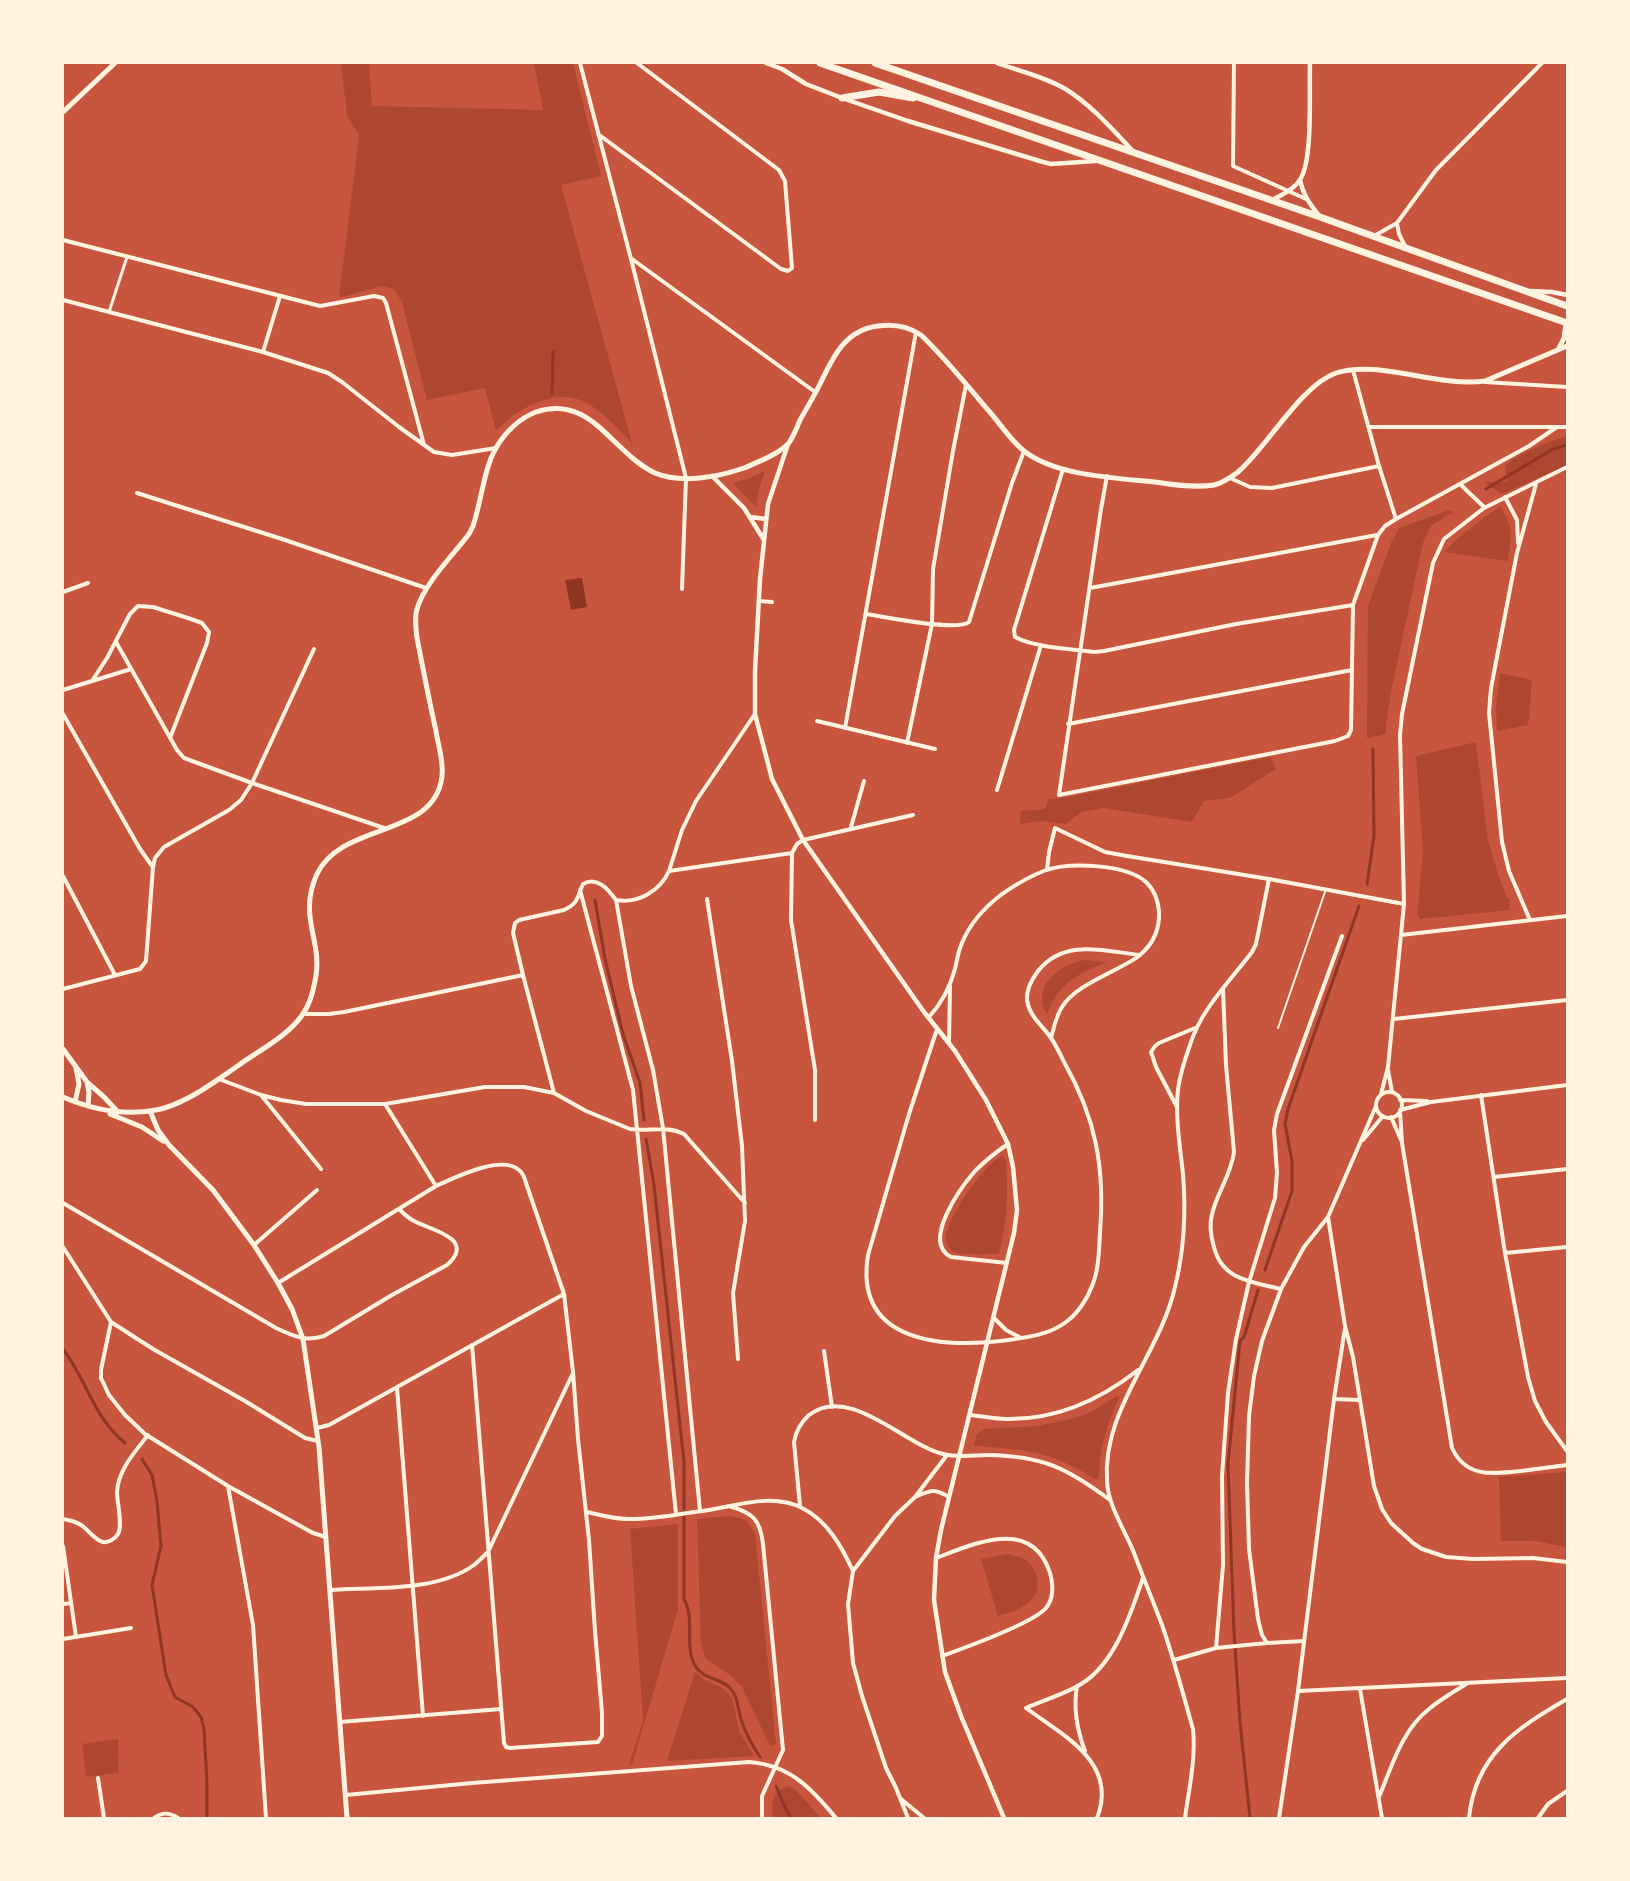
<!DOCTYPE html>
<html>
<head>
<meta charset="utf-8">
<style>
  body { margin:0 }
  #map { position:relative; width:1630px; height:1881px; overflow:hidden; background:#c8553d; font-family:"Exo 2",sans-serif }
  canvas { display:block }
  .frame { position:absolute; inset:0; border:64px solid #fff3e0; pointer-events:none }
</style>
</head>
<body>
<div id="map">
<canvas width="1630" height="1881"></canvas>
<div class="frame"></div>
</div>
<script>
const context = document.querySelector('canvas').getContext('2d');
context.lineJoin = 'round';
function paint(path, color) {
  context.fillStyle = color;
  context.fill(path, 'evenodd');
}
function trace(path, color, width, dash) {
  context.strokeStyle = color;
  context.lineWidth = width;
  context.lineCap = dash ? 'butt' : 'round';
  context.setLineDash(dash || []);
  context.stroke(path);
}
const green = new Path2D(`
  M341 63H369L372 106 543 110 534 63H573L601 176 561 185 632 443C618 429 604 413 587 403 556 386 517 408 496 431L485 388 427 400 402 302 394 289 381 286 339 298 359 135 347 116Z
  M1567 436V465L1502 494 1484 482 1507 481 1505 466C1521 451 1546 443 1567 436Z
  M765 471 759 489 756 507 733 483 748 479Z
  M1500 506C1514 529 1512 535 1508 561L1444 552 1458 538Z
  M1449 510 1453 512 1431 526 1423 543 1392 687 1386 723V734L1367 738 1368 606 1391 543 1399 528Z
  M1500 673 1532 680 1528 725 1497 731 1496 704Z
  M1476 742 1488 840 1497 871 1507 898H1509L1510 910 1420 919 1417 915 1423 852 1416 756Z
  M1270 757 1276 769 1230 798 1204 801 1192 822 1104 808 1081 812 1066 824 1040 821 1020 824 1021 811 1045 809 1049 799 1063 798Z
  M1085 960 1107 962C1078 974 1059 982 1047 1014 1030 987 1060 964 1085 960Z
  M1002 1156 1006 1160C1008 1197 1008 1217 999 1254 989 1254 959 1256 953 1251 949 1248 946 1244 946 1239 945 1221 985 1162 1002 1156Z
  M1117 1396 1119 1397C1108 1423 1099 1447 1099 1476L1098 1479H1095C1053 1452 1025 1449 976 1446L974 1445 977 1434 985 1429 1037 1426 1075 1418 1091 1412Z
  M1567 1472V1547L1534 1541H1501L1499 1477Z
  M731 1516 746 1520 755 1533 776 1744 770 1746 742 1687 730 1675 706 1659 701 1644 697 1519Z
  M678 1524V1609L632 1765 629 1764 643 1721 630 1529Z
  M1007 1554C1012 1555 1017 1556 1022 1558 1036 1564 1044 1587 1032 1599 1024 1608 1010 1613 998 1616L981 1559Z
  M695 1672 706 1681 721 1687 732 1697 739 1731 754 1756 667 1761Z
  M118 1739 119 1773 86 1777 82 1744Z
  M788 1786 795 1789 821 1818H773C771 1802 772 1792 788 1786Z`);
const water = new Path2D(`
  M582 578 587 607 571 610 565 580Z`);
const stream = new Path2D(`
  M552 393 553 352
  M1486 489 1553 449 1567 445
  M1367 884 1374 836 1373 749
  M595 900 605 959 623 1034 640 1083 644 1120
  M646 1139 654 1185 684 1462V1599C696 1621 683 1647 696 1667 704 1680 722 1678 731 1689 738 1697 738 1709 741 1719 745 1733 752 1745 760 1757
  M1265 1270 1292 1191V1161L1285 1124 1288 1109 1359 906
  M63 1349C86 1379 94 1418 125 1443
  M142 1459 152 1475 157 1501 161 1546 152 1585 166 1675 175 1697 193 1707 201 1717 204 1729 207 1783V1818
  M776 1786 784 1805 791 1818
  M1250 1818 1240 1722 1234 1632 1228 1464 1240 1341 1244 1337 1258 1290`);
const service = new Path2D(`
  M1278 1028 1326 889`);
const pedestrian = new Path2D(`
  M109 312 127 257`);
const minor = new Path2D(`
  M580 63 631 259 686 478 682 589
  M1234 63 1233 166 1306 199
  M598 134 781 269 788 271 792 268 785 181 779 170 637 63
  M1397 223 1399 234 1405 246
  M1374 236 1397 223 1436 170 1542 63
  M63 240 320 306 374 296 383 298 386 303 424 445
  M632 259 815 392
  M63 300 263 352 328 373 342 382 399 427 434 452 452 455 496 448
  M263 352 280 296
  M1353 370 1379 466 1396 519
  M1485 382 1567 387
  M1369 427H1567
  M1063 469 1014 630 1015 637C1036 648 1072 649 1095 652L1104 651 1236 624 1353 605
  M1107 476 1101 509 1059 795 1335 741 1348 736 1351 730 1353 605 1378 535 1385 526 1396 519 1529 446 1557 427
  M1230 478 1250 487 1272 488 1379 466
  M1461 485 1484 507
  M137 493 282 539 426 588
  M1505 497 1517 520 1518 543
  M1090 588 1377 535
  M63 592 88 583
  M759 601 772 602
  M866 614C885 617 957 632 969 622L1012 483 1024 451
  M116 642 177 750 184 758 252 783 387 829
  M92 681 107 658 130 614 138 606 153 607 188 618 202 623 209 632 207 643 170 738
  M63 690 131 669
  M63 714 140 849 152 866
  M817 721 935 749
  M1068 724 1352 670
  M845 728 916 332
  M907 743 932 624 933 569 953 451 966 385
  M997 790 1041 645
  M851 827 864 781
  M1047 870 1049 852 1055 828 1105 852 1127 856 1269 879 1404 904
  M669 871 682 830 696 801 755 714
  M63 876 115 975
  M580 890 633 1090 676 1514
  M707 899 732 1061 742 1146 745 1221 733 1293 738 1359
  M616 900 631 986 653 1070 663 1128 700 1511
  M1530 920 1509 871 1502 842 1489 713 1491 688 1517 553 1536 484
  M1401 935 1567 916
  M63 989 140 969 146 961 153 867 155 858 164 847 229 810 241 800 252 783 314 649
  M1223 989 1226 1065 1234 1152C1231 1175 1217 1193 1212 1214 1209 1225 1211 1237 1214 1247 1222 1280 1252 1282 1281 1289
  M303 1014H329L344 1012 523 975
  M929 1017C941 1004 950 987 955 969 957 961 958 951 962 943 970 923 985 907 1002 894 1015 885 1030 876 1046 870 1070 862 1128 864 1147 883 1154 890 1158 901 1159 911 1160 929 1153 944 1140 955 1104 951 1064 938 1038 971 1032 979 1026 989 1027 1000 1029 1016 1042 1025 1051 1038 1056 1045 1060 1054 1064 1062 1096 1118 1105 1168 1100 1232 1099 1250 1099 1269 1092 1286 1087 1300 1077 1314 1066 1322 1048 1336 1022 1338 1001 1341 938 1348 854 1341 868 1255L909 1114 937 1029
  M1394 1019 1567 1000
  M1051 1038C1054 1027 1056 1016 1062 1007 1076 984 1117 972 1139 956
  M949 1042 950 986
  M1388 1070 1392 1092
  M219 1079 261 1095 281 1100 306 1104H385L485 1087H524L554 1093 586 1111 630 1129C649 1132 666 1125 684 1134L745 1203
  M1376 1105a13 13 0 1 1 26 0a13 13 0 1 1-26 0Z
  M554 1093 523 975 513 933 515 923 519 920 564 910C579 903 577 897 583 884 597 876 608 889 616 900 638 904 660 891 669 871L792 853
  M1381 1094 1388 1067 1404 904 1400 735 1402 714 1433 563 1444 539 1484 508 1567 467
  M261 1095 321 1169
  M1481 1095 1505 1253 1528 1377 1535 1401 1546 1422 1567 1451
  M1400 1100 1427 1101
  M385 1104 436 1186
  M1177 1107 1156 1067 1151 1052 1155 1046 1159 1043 1195 1028
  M1400 1110 1431 1102 1567 1085
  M1400 1111 1402 1143 1452 1448C1466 1478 1492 1474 1521 1471 1536 1469 1552 1467 1567 1465
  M1391 1117 1401 1140
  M815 1120V1070L791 920 792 853 797 844 803 840 913 815
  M1363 1140 1383 1116
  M1494 1177 1567 1169
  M63 1203 276 1328C293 1336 305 1342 324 1336L392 1295 447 1265C477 1238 430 1230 414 1221 408 1218 404 1214 399 1209
  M1328 1217 1345 1326 1353 1357 1374 1486 1382 1509 1391 1523 1413 1543 1422 1549 1446 1557 1473 1559 1533 1558 1567 1562
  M254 1245 317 1190
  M63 1247 111 1322 153 1349 245 1401 305 1438 318 1441
  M1505 1253 1567 1247
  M1007 1263 951 1257C921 1242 961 1187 975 1171 985 1161 996 1152 1008 1144
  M278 1283 436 1186C454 1178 501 1154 519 1170 523 1173 525 1179 526 1183L564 1294 573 1372 578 1439 589 1540 595 1631 602 1713V1736L598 1742 510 1748 506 1747 504 1743 472 1345
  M993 1317 1006 1330 1021 1338
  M111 1322 101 1370V1378L109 1395 125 1415 145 1434 228 1486 313 1533 326 1537
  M824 1351 832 1407
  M397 1388 423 1716
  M1334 1399 1359 1400
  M970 1415C982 1416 994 1419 1006 1419 1056 1420 1100 1400 1138 1370
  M317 1428 329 1425 564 1294
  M228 1486 253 1625 266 1818
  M915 1497C931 1490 934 1488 949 1497
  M729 1506C753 1513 760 1519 763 1544L783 1750 762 1796V1818
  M800 1506 794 1442C796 1431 800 1423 809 1415 850 1384 903 1444 943 1454 958 1458 973 1455 988 1455 1043 1456 1067 1468 1110 1500
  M587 1512C600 1515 614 1519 628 1519 651 1520 678 1514 702 1511 733 1507 771 1492 802 1508 827 1520 842 1547 853 1571
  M63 1519C69 1520 75 1521 81 1525 88 1529 94 1540 103 1542 108 1543 115 1539 118 1534 123 1525 117 1503 117 1492 118 1470 135 1452 148 1435
  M63 1546 76 1637
  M936 1558C974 1544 1032 1516 1050 1573 1053 1584 1054 1598 1046 1608 1032 1624 964 1648 942 1656
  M331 1590C375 1587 437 1592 474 1565 479 1561 484 1556 488 1552L573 1373
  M63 1604 71 1603
  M63 1639 131 1628
  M1304 1641 1267 1643 1262 1635 1258 1619 1249 1549 1247 1483 1249 1416 1254 1376 1262 1341 1281 1289 1304 1247 1328 1217 1376 1106
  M1216 1648 1223 1565 1222 1476 1228 1393 1236 1339 1249 1282 1275 1198 1277 1173 1274 1130 1277 1114 1342 936
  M1174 1660 1216 1648 1267 1643
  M1077 1686C1073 1709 1077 1730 1085 1751
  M1360 1689 1382 1818
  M1298 1691 1567 1678
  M340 1722 501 1709
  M98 1778 104 1818
  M346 1795 472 1783 749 1762C790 1765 811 1788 836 1818
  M1379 1797C1392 1766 1402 1730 1429 1709 1441 1699 1455 1691 1468 1683
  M901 1799 924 1818
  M154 1818C162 1812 169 1812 178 1818
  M908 1818 896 1788 886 1768 862 1696 853 1663 848 1604 853 1571 895 1516 915 1497 947 1455
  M1097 1818C1119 1762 1062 1735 1026 1708 1044 1700 1065 1694 1081 1684 1115 1664 1131 1613 1143 1578
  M1185 1818C1189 1788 1196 1759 1193 1729 1183 1694 1174 1659 1162 1625 1153 1601 1143 1577 1134 1553 1125 1530 1108 1506 1107 1481 1102 1410 1160 1354 1175 1287 1184 1251 1186 1211 1183 1174 1180 1146 1175 1117 1178 1089 1180 1074 1185 1059 1190 1045 1201 1009 1230 981 1252 952L1256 944 1269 879
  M1279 1818 1298 1691 1334 1399 1345 1328
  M1469 1818C1475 1755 1517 1728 1567 1699
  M1538 1818 1548 1804 1567 1791`);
const tertiary = new Path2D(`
  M766 63 782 69 806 84 842 98 908 121 1043 162 1051 164 1096 161
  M997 63C1019 71 1046 77 1067 90 1091 105 1112 129 1132 150
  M1300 180C1303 196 1311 205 1320 217
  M1272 200C1282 195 1296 188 1301 178 1313 157 1309 90 1310 63
  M1531 291 1552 292 1567 295
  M788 444 768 504 760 579 755 671V714L772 779 803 840 924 1012 955 1051 986 1100 1008 1144 1013 1167 1017 1210 1014 1233 941 1530 936 1558 934 1600 945 1672 961 1716 1004 1818
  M712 476 744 508 764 540
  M750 517 766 519`);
const secondary = new Path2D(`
  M63 112 115 63
  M1559 348 1564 338 1566 323
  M63 1049 87 1082 89 1093 88 1106
  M88 1083 104 1097 118 1112
  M63 1097C93 1110 123 1116 156 1110 167 1108 179 1103 190 1097 207 1088 223 1076 239 1065 260 1050 288 1036 303 1014 309 1005 313 992 315 981 324 941 297 918 317 874 342 821 435 839 442 776 444 762 438 745 436 731 429 700 423 669 417 638 416 628 414 619 417 609 424 584 453 555 469 534L473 526C481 503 484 468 496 448 505 432 520 418 536 412 591 393 612 453 655 473 681 484 718 477 744 468 758 462 777 455 788 444 793 438 797 427 800 420 807 408 814 396 820 384 833 357 845 330 878 326 893 324 909 327 921 335 945 358 966 384 988 410 1000 423 1010 440 1024 451 1056 476 1115 478 1155 482 1174 485 1195 488 1214 485 1223 483 1230 478 1238 472 1268 446 1300 386 1336 373 1378 359 1438 388 1485 381L1567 346
  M75 1102 79 1084 76 1068
  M150 1111 158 1130 169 1145 213 1190 254 1245 278 1283 292 1309 303 1339 319 1447 347 1818
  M110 1114 142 1127 163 1141`);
const motorway = new Path2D(`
  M820 63 1567 323
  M875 63 1320 217 1567 306
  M842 98 879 92 913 98`);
paint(green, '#ae4732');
paint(water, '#8f3625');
trace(stream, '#8f3625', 3);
trace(service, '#fff3e0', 2);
trace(pedestrian, '#fff3e0', 3);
trace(minor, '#fff3e0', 4);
trace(tertiary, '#fff3e0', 4.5);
trace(secondary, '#fff3e0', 5);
trace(motorway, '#fff3e0', 7);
</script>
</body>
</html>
